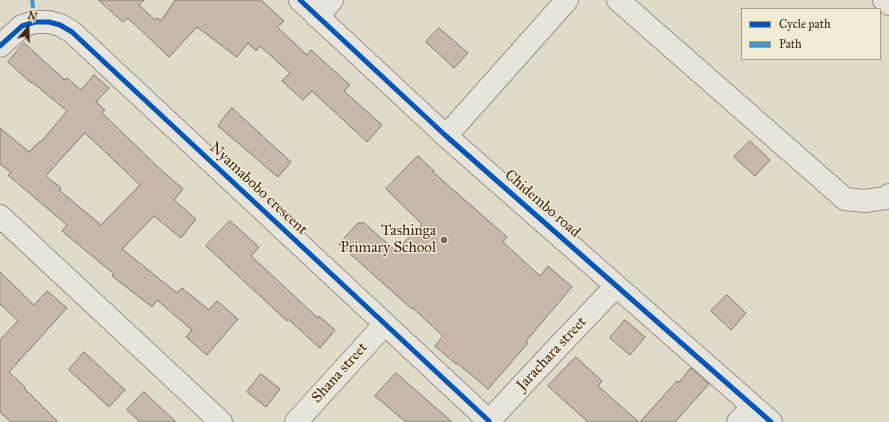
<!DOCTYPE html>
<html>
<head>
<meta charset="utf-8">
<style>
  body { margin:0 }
  #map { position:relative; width:889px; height:422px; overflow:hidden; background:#e0dbc9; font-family:"IM FELL Great Primer",serif }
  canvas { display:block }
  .legend { position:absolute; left:741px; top:8px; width:140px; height:52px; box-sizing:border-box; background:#f1ecd5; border:1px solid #ab9c88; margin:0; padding:5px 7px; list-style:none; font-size:12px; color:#432514 }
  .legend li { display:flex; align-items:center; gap:8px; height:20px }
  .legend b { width:20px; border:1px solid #ab9c88 }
  .north { position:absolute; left:8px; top:8px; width:40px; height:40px; -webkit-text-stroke:3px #f1ecd5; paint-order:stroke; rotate:20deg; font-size:11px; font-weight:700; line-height:16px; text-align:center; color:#432514 }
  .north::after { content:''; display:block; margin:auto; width:14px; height:18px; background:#432514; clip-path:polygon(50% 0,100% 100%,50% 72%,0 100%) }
</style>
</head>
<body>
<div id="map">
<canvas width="889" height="422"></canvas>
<ul class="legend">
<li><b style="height:5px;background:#0057b8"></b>Cycle path</li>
<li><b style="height:5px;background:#4095d3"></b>Path</li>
</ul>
<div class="north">N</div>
</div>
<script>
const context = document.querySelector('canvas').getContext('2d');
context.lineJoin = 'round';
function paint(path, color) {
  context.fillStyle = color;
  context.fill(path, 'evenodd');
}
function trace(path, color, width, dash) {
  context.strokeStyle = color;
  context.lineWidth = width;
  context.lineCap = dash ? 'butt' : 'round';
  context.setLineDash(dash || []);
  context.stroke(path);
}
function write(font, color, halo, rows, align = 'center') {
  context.font = font + ' "IM FELL Great Primer",serif';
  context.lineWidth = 3;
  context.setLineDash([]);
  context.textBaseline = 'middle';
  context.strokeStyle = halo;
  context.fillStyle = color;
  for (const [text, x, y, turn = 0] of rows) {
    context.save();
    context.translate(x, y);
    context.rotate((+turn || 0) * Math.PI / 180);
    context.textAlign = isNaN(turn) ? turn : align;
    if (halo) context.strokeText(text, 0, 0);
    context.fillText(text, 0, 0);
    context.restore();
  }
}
const building = new Path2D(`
  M99 0H144L139 5 155 20 157 18 161 21 175 0H261L284 21 277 27 307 55 311 50 350 85 344 91 382 125 367 142 312 91 303 100 282 81 290 73 260 46 256 51 248 43 237 57 197 27 169 57 128 18 123 22Z
  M439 28 468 53 454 68 426 42Z
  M24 43 65 80 67 78 81 90 94 75 109 88 96 102 105 110 102 113 159 168 183 189 174 200 196 219 181 238 154 216 122 249 177 293 182 288 209 310 217 301 238 319 207 355 186 337 192 330 157 300 152 307 112 276 114 274 62 231 67 225 8 175 11 172 0 164V128L29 152 40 141 41 142 67 111 32 82 31 83 8 62ZM85 133 140 185 101 225 59 190 61 188 46 176Z
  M232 108 291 162 278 177 218 126Z
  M750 141 770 160 755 176 734 157Z
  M418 156 434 171 433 172 507 237 503 242 540 276 548 266 572 287 526 341 528 343 488 389 457 363 456 364 435 346 443 336 413 308 412 309 339 244 358 223H364L396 251 422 224 386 189Z
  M230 221 259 247 251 256 318 318 319 316 335 330 320 348 288 319 287 321 206 246Z
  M0 272 34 305 47 291 67 308 9 372 25 387 24 388 58 422H11L0 412V340L18 321 0 304Z
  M727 295 746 313 731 330 711 311Z
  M625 320 645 337 630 355 610 338Z
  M84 352 125 390 109 407 69 370Z
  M576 357 602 381 598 386 639 422H588L548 386Z
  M691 368 709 384 675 422H640L677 381 679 382Z
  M396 373 452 422H406L375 396Z
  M261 374 280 389 266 407 247 392Z
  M144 392 176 422H140L127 410Z`);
const street = new Path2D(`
  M300 0 446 136 771 422
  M618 0 845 199 865 201 886 198 889 195
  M884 0 889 4
  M317 17 332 0
  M0 46 22 26 35 22H49L60 25 72 32 489 421
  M446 136 567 0
  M0 216 221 422
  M296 422 385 324
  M488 422 556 349 616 286
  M738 422 753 406`);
const quiet = new Path2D(`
  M32 0 35 22`);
const cycleway = new Path2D(`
  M300 0 446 136 771 422
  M0 46 22 26 35 22H49L60 25 72 32 489 421`);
const markers = [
  [444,240,4,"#7a6553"]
];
const streetNames = [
  ["Nyamabobo crescent",258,189,43],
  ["Chidembo road",542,204,41],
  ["Jarachara street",552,354,-47],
  ["Shana street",340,373,-48]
];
const poiNames = [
  ["Tashinga",436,231],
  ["Primary School",436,248]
];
paint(building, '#c6b8ab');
trace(building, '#81796e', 1);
trace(street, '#989185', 24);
trace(street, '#e7e4db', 22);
trace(quiet, '#4095d3', 4, [8, 4]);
trace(cycleway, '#0057b8', 5);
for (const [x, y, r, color] of markers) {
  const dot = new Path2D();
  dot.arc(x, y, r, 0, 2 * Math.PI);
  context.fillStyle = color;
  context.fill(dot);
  trace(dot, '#f1ecd5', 1.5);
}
write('15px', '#432514', '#f1ecd5', streetNames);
write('15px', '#432514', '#f1ecd5', poiNames, 'right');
</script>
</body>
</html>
